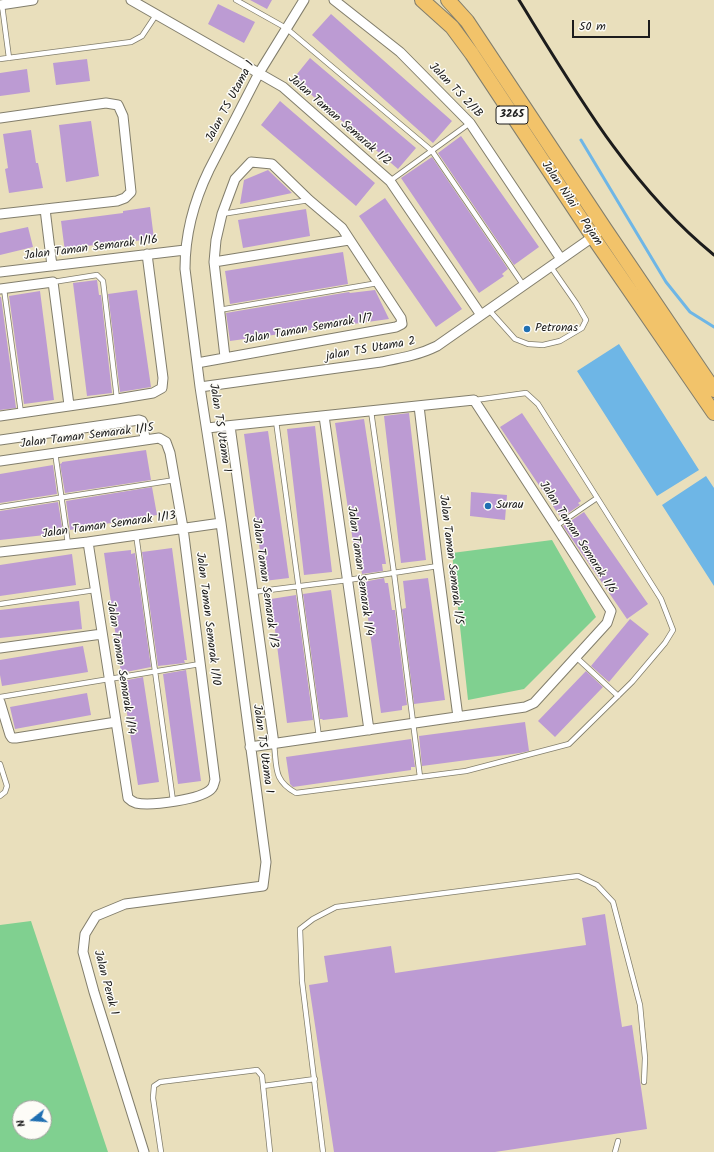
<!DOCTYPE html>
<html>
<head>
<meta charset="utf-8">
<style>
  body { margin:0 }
  #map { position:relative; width:714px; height:1152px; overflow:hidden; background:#e9dfbc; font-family:Kalam,sans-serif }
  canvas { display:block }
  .north { position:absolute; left:12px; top:1100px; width:40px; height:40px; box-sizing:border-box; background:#fdfcf7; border:1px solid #a3a29f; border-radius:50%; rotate:253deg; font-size:11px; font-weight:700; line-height:16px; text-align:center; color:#1c1c1c }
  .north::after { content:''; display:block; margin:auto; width:14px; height:18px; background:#1f6fb2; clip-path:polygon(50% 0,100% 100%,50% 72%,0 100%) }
  .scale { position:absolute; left:572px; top:20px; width:78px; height:18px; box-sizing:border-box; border:2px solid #1c1c1c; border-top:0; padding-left:5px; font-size:12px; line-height:14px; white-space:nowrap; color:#1c1c1c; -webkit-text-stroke:3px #fdfcf7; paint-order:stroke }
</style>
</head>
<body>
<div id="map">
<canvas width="714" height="1152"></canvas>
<div class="north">N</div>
<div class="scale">50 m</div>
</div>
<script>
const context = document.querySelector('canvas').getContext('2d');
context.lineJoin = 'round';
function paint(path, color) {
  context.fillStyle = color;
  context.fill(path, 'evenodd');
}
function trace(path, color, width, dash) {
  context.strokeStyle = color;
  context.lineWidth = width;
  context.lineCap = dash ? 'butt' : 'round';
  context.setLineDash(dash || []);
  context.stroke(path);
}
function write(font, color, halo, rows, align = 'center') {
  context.font = font + ' Kalam,sans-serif';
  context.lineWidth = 3;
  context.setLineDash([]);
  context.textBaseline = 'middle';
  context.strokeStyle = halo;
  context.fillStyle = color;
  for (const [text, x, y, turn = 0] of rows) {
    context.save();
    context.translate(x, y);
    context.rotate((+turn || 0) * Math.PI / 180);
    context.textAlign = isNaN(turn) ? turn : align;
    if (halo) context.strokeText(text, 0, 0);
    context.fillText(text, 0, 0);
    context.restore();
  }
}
const green = new Path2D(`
  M552 540 596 617 524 689 468 700 452 553Z
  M31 921 108 1152H0V925ZM20 1108H44V1132H20Z`);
const water = new Path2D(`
  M619 344 699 470 657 496 577 371Z
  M706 476 714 488V586L662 505Z`);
const stream = new Path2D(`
  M581 140 666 282 690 312 714 327`);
const building = new Path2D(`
  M250 0H272L267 9Z
  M218 4 255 22 244 43 208 24Z
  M331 14 452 121 433 143 312 35Z
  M310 58 416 148 398 169 293 79Z
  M87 59 90 81 56 85 53 63Z
  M27 69 30 92 0 96V73Z
  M280 101 375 183 356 206 261 125Z
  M91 121 99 176 66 182 59 125Z
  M31 130 36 163H38L43 188 9 193 5 169 8 168 3 134Z
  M461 136 539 247 514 265 438 153Z
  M432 157 508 269 502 274 504 276 479 293 401 178Z
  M268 170 292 193 240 204 244 180Z
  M385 198 462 309 436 327 359 216Z
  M150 207 154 239 86 246V249L65 252 61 221 123 213V211Z
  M306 209 310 236 243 248 238 220Z
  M28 227 33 247 0 255V233Z
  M343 252 348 284 230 304 225 271Z
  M97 280 99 295H101L112 393 87 396 73 283Z
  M137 290 151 387 120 392 108 294Z
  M375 290 389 319 230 341 226 313 349 292 350 293Z
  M40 291 54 400 24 404 9 296Z
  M0 297H1L16 408 0 410Z
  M409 413 426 560 401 563 384 416Z
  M522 413 581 501 578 503 580 505 561 518 500 427Z
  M364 419 386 564H382L383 571 362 574 361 567 357 568 335 423Z
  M315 426 332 572 304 575 287 429Z
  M268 431 289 578 264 581 244 434Z
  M146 450 151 480 65 493 60 464 62 463V462Z
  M53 465 57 494 0 503V474Z
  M152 487 157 515 70 530 66 501Z
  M471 492 507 495 505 520 470 516Z
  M58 502 63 533 0 540V511Z
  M584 512 648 604 627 619 563 526Z
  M172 548 187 660H184L185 663 158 666 142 552Z
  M131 550V554L135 553 151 667 121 673 104 553Z
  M72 554 76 585 0 596V565Z
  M384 578 385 583H388L392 610H395L407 705 402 706V710L381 713 363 582Z
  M428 578 445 700 414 704 402 609 406 608 403 581Z
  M331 590 348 717 323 720 322 719H320L303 594Z
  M296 595 313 720 287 723 271 599Z
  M79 601 82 629 0 638V610Z
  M630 619 649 634 609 682 591 666Z
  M83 646 88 672 2 686 0 675V660Z
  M186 670 201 781 178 784 163 674Z
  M586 671 603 687 555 737 538 721Z
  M143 677 159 782 138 785 122 681Z
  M87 693 91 715 15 729 10 707Z
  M525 722 529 751 520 753 422 766 419 736Z
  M411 739 415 767H411V770L293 787 290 784 286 757Z
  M605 914 622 1027 632 1025 647 1129 495 1152H334L309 985 328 982 324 956 391 946 395 973 586 945 582 918Z`);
const lane = new Path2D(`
  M236 0 286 28 432 151 524 286
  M2 5 9 58
  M0 59 131 42 142 36 156 15
  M390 181 470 123
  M222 214 309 200
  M53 282 97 275 103 281 117 399
  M4 289 21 413
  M219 310 378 283
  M489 310 515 339 528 344 543 345 560 341 582 328 586 320 576 303 551 267
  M371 411 394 573 420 777
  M276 421 319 737
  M55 452 68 544
  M0 507 175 480
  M556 526 597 498
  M136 534 173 801
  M253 592 348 580 438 566
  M0 604 95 590
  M576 657 618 696
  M0 697 200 664
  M274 744C277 768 273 780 296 793L466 771 569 744 632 682 665 643 673 630 661 599 538 404 526 393 475 400
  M0 764 7 786 5 792 0 796
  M263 1086 315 1079
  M161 1152 153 1098 154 1086 160 1082 257 1070 262 1076 270 1152
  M323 1152 302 981 300 929 313 919 336 907 578 876 597 885 613 902 640 1005 645 1058 644 1082
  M615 1152 618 1141`);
const street = new Path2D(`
  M131 0 283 87 390 181 481 315
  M334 0 400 52 470 123 561 259
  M0 5 33 0
  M0 118 106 103 118 105 123 116 131 192 125 198 117 201 0 214
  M45 209 52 266
  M214 262 349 240
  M0 272 185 250
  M0 289 53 282 69 405
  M197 363 396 327 402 324 401 318 342 228 309 200 272 164 251 162 235 179 222 214 216 240 214 262 225 357
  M200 387 381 362C401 358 419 355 437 346L597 234
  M419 406 438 566 458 717
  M0 416 117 399 153 393 162 388 163 378 147 254
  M324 416 369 730
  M230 426 274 744
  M207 428 474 400 611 611 607 623 534 703 525 707 250 747
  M0 440 139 420 142 421 143 423 145 440
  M0 461 159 438 166 442 170 453 183 528 215 780C214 782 214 786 212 788 203 800 150 806 136 803 133 802 130 800 128 798L88 542
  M0 552 88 542 221 523
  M0 648 102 634
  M0 702 10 735 12 738H16L116 722
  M144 1152 94 992 83 952 85 934 96 916 125 904 263 886 266 862 221 523 200 387 185 269C185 234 194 201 209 170L259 73 304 0`);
const primary = new Path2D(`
  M422 0 452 27 472 54 593 237 714 413
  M448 0 467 21 605 229 714 390`);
const rail = new Path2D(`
  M519 0C575 91 630 187 714 255`);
const markers = [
  [527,329,4,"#1f6fb2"],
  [488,506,4,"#1f6fb2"]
];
const shields = [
  [512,115,32]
];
const shieldNames = [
  ["3265",512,115]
];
const streetNames = [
  ["Jalan TS 2/1B",455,91,46],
  ["Jalan TS Utama 1",231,102,-62],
  ["Jalan Taman Semarak 1/2",339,121,41],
  ["Jalan Nilai - Pajam",571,204,56],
  ["Jalan Taman Semarak 1/16",91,249,-7],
  ["Jalan Taman Semarak 1/7",308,330,-10],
  ["jalan TS Utama 2",371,350,-10],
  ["Jalan TS Utama 1",219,428,81],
  ["Jalan Taman Semarak 1/15",87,437,-7],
  ["Jalan Taman Semarak 1/13",109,526,-8],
  ["Jalan Taman Semarak 1/6",577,538,57],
  ["Jalan Taman Semarak 1/5",450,560,83],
  ["Jalan Taman Semarak 1/4",359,571,82],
  ["Jalan Taman Semarak 1/3",264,583,82],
  ["Jalan Taman Semarak 1/10",207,619,83],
  ["Jalan Taman Semarak 1/14",120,668,81],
  ["Jalan TS Utama 1",262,749,82],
  ["Jalan Perak 1",105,983,75]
];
const poiNames = [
  ["Petronas",535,329],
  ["Surau",496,506]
];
paint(green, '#80d090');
paint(water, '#6eb6e6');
trace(stream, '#6eb6e6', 3);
paint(building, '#bc9bd3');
trace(lane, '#827e6c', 6);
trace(street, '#827e6c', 11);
trace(primary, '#827e6c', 16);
trace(lane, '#fff', 4.5);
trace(street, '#fff', 9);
trace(primary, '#f2c36a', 14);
trace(rail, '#1c1c1c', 3);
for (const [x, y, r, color] of markers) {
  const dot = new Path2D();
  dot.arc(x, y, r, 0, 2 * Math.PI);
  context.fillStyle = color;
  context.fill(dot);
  trace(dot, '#fdfcf7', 1.5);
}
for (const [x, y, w] of shields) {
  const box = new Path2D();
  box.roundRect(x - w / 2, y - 9, w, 18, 3);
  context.fillStyle = '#fdfcf7';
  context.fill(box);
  trace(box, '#1c1c1c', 1);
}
write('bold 11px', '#1c1c1c', null, shieldNames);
write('12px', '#1c1c1c', '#fdfcf7', streetNames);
write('12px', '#1c1c1c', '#fdfcf7', poiNames, 'left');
</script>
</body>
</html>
